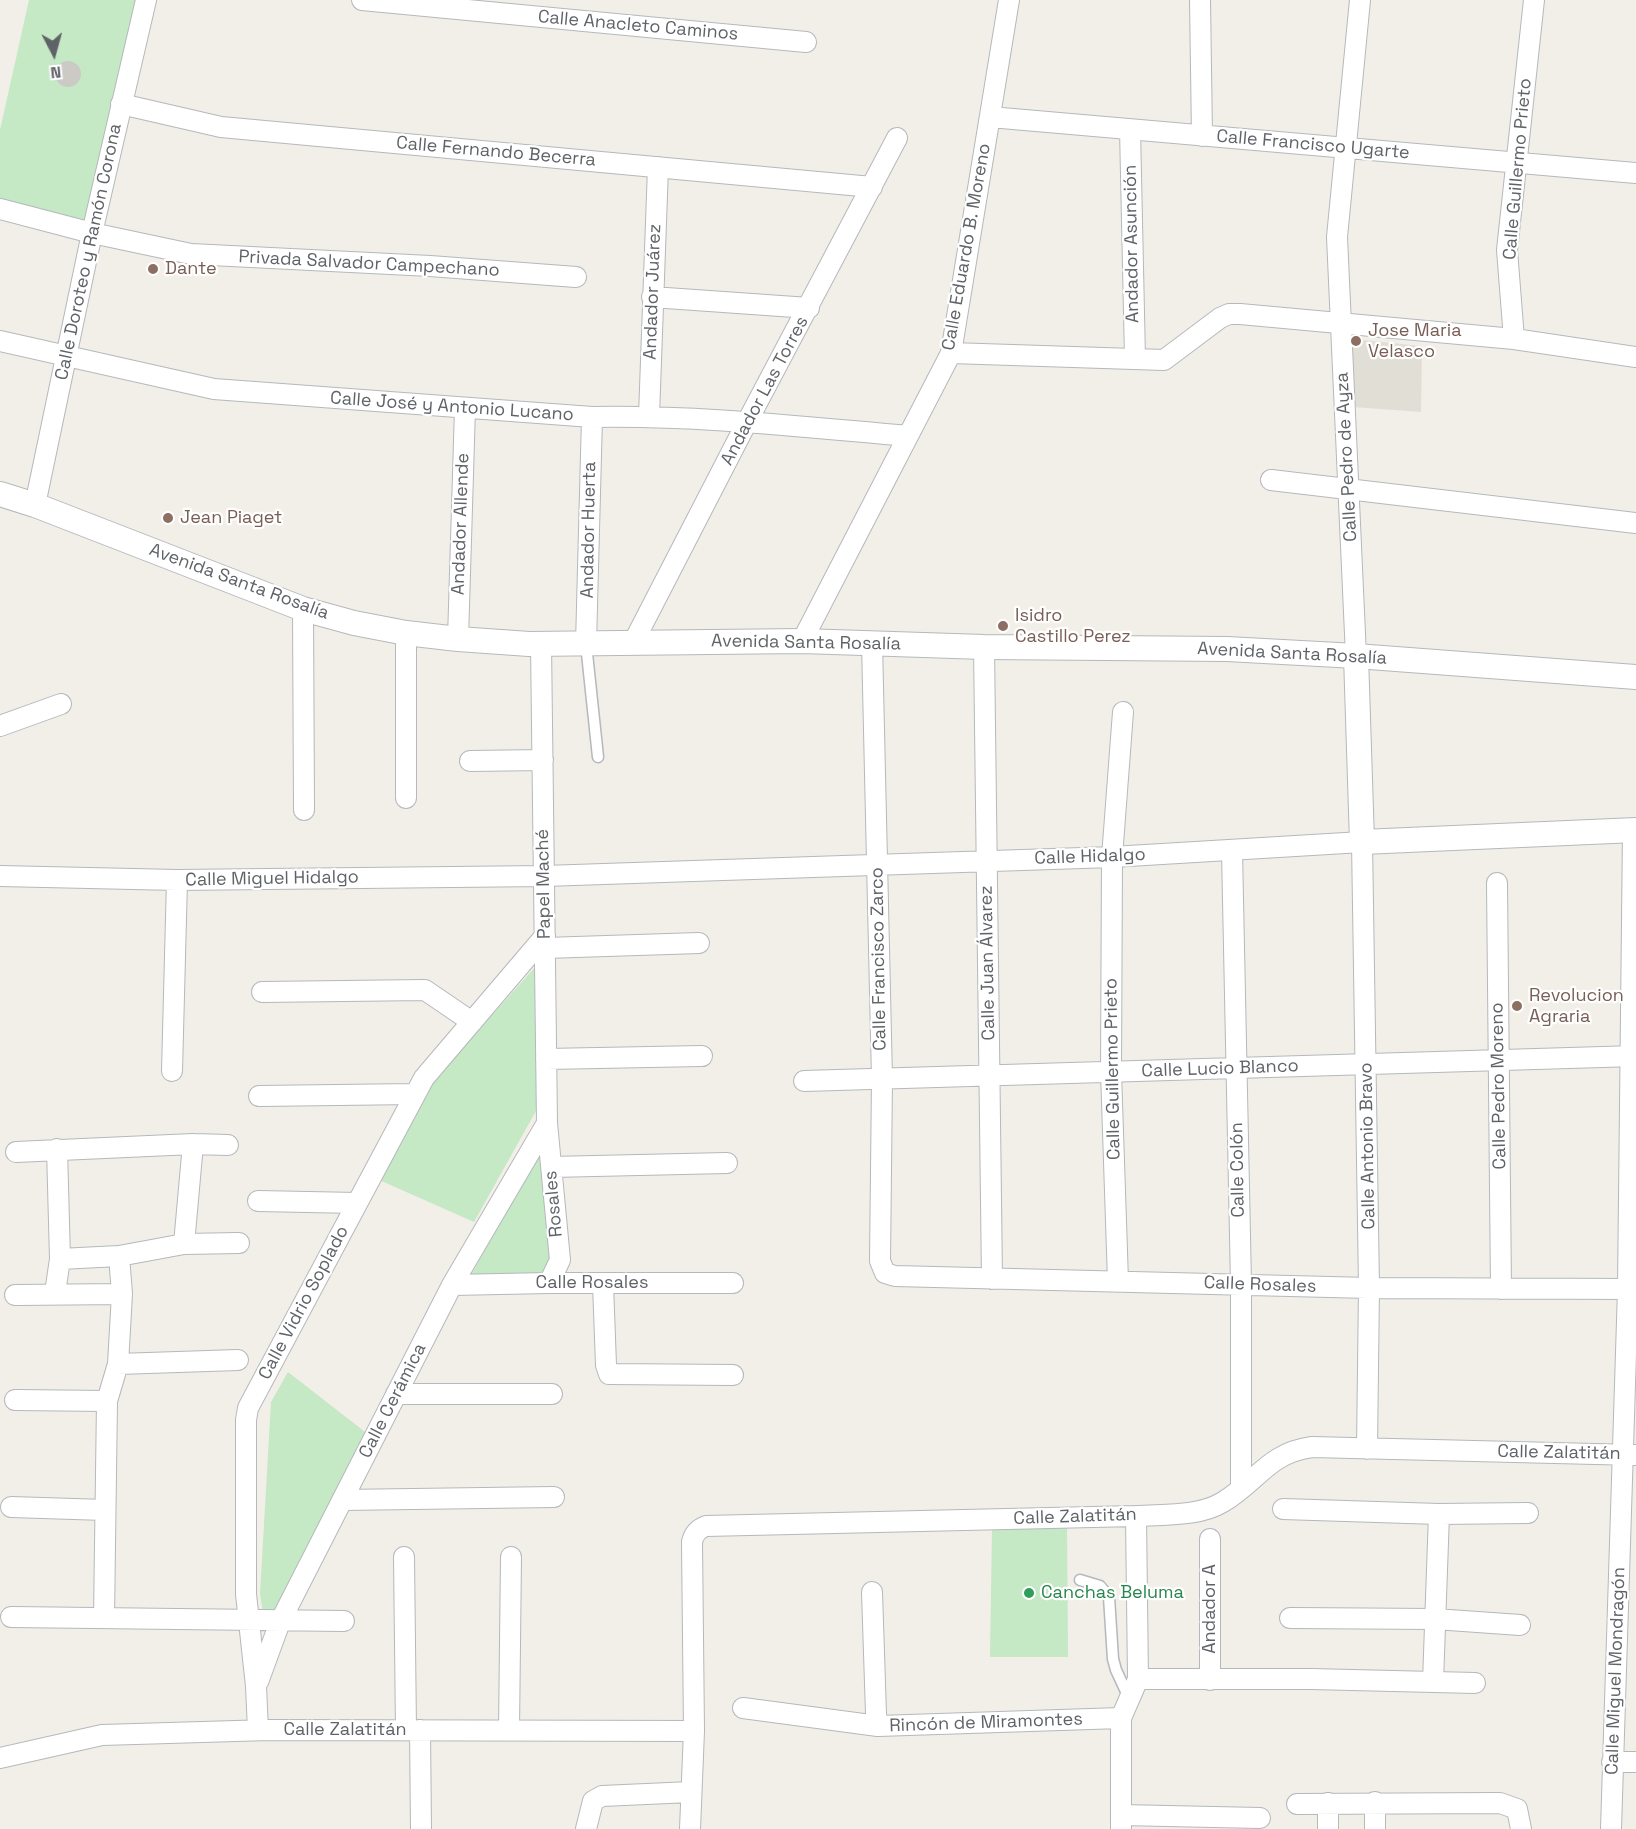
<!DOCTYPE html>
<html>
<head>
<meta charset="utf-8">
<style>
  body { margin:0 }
  #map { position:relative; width:1636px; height:1829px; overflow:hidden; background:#f1efe8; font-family:"Space Grotesk",sans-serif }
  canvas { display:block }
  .north { position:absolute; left:24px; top:24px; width:60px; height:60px; -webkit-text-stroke:4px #fff; paint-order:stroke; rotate:174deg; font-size:16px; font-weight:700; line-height:24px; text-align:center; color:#5f6368 }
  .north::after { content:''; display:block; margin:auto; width:21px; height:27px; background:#5f6368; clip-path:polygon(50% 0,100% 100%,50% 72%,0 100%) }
</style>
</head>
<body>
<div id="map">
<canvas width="1636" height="1829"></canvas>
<div class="north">N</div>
</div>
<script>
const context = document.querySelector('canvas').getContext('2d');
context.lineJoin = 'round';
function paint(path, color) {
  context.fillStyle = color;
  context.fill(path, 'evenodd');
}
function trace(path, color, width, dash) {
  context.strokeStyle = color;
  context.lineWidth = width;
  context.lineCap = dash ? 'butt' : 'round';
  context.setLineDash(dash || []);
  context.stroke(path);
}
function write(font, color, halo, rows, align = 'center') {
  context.font = font + ' "Space Grotesk",sans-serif';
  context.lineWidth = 4.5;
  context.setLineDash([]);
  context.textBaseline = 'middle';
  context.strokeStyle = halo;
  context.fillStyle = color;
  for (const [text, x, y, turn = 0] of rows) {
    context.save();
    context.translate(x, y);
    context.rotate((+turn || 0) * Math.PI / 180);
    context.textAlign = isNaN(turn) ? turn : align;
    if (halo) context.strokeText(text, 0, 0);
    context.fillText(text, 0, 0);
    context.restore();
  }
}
const education = new Path2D(`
  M1352 339 1422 346 1421 412 1353 407Z`);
const green = new Path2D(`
  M29 0H138L88 225 0 206V130Z
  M537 965 541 1102 474 1222 377 1179 426 1089Z
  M545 1139 557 1260 546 1281 469 1279Z
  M288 1372 369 1435 281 1611 263 1613 260 1594 271 1402Z
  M1067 1524 1068 1657H990L992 1530Z`);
const building = new Path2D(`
  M55 74a13 13 0 1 1 26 0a13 13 0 1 1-26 0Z`);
const service = new Path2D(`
  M586 644 598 757
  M1080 1580 1100 1586 1109 1597 1113 1659 1116 1670 1129 1698`);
const minor = new Path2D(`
  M362 0 806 42
  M1200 0 1202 136
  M121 104 221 127 872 187
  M990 117 1636 173
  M1130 129 1135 359
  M0 209 92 233 191 254 430 266 576 277
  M652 297 809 308
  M1514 339 1507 250 1534 0
  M0 341 214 389 592 417C698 415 803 427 908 436
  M951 353 1164 360 1220 318 1229 314H1240L1514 339 1636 357
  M649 416 658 167
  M1271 480 1636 523
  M35 505 92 233 146 0
  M303 609 304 810
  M406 633V798
  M458 639 465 408
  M802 641 951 353 1009 0
  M633 643 747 422 897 138
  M872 643 882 1079 880 1261 885 1273 895 1276 1369 1288 1636 1289
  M541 644 547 1123 560 1260 549 1283
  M586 644 592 417
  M984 647 992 1279
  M1356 656 1337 237 1360 0
  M0 726 61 704
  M470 761 543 760
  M1232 851 1241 1284V1489
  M0 876 177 880 544 876 1112 857 1362 842 1369 1288 1367 1449
  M1497 883 1501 1289
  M545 948 699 943
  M262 992 425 990 472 1022
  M546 1059 702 1056
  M172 1071 177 880
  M804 1081 1636 1056
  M259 1096 415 1094
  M16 1152 193 1144 228 1145
  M551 1167 727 1163
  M258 1201 357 1203
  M184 1244 193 1144
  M60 1259 119 1256 184 1244 239 1243
  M1118 1281 1111 1072 1112 857 1123 712
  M603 1284 606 1365 609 1374 733 1375
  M452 1285 549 1283H733
  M55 1293 60 1259 57 1149
  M15 1295 122 1294
  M118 1364 238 1360
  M396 1394H552
  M15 1400 107 1401
  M342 1500 554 1497
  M11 1507 105 1510
  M1283 1509 1439 1514 1528 1513
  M1210 1539V1680
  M404 1557 406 1730
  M872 1592 876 1714 878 1726
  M11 1617 344 1621
  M104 1618 107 1401 118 1364 122 1294 119 1256
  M1290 1618 1435 1619 1520 1625
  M1138 1679H1311L1475 1683
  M258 1682 280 1622 452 1285 547 1123
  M1433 1682 1439 1514
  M743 1708 878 1726 1121 1718
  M258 1730 256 1686 246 1594V1420L248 1408 424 1078 545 936
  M420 1730 421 1829
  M509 1730 511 1557
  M0 1758 102 1735 269 1730 694 1731
  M1612 1762H1636
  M1328 1803V1829
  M1297 1804 1500 1803 1517 1809 1521 1829
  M1121 1815 1260 1818
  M586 1829 593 1801 602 1796 691 1792
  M690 1829 694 1731 692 1542C694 1533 698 1529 706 1526L1136 1516C1165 1514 1198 1517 1223 1502 1258 1481 1268 1453 1312 1447L1636 1455
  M1121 1829V1718L1138 1679 1136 1516
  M1375 1829V1802
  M1611 1829 1628 1289 1633 830`);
const tertiary = new Path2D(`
  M0 494 35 505 303 609 354 623 406 633 458 639 529 644 802 641 984 647 1227 649 1356 656 1636 677
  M1356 656 1362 842 1636 830`);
const markers = [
  [153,269,6,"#8d6e63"],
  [1356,341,6,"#8d6e63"],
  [168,518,6,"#8d6e63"],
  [1003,626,6,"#8d6e63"],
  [1517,1006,6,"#8d6e63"],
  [1029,1593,6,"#2e9e5b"]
];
const streetNames = [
  ["Calle Anacleto Caminos",638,26,5],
  ["Calle Francisco Ugarte",1313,145,5],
  ["Calle Fernando Becerra",496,152,5],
  ["Calle Guillermo Prieto",1518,169,-85],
  ["Andador Asunción",1132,244,-91],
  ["Calle Eduardo B. Moreno",967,247,-80],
  ["Calle Doroteo y Ramón Corona",89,252,-78],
  ["Privada Salvador Campechano",369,264,3],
  ["Andador Juárez",653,292,-88],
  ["Andador Las Torres",765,391,-62],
  ["Calle José y Antonio Lucano",452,407,4],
  ["Calle Pedro de Ayza",1347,457,-93],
  ["Andador Allende",461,524,-88],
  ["Andador Huerta",589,530,-89],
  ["Avenida Santa Rosalía",239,582,20],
  ["Avenida Santa Rosalía",806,643,1],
  ["Avenida Santa Rosalía",1292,654,3],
  ["Calle Hidalgo",1090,857,-2],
  ["Calle Miguel Hidalgo",272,879,-1],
  ["Papel Maché",544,884,-91],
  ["Calle Francisco Zarco",879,959,-91],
  ["Calle Juan Álvarez",988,963,-91],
  ["Calle Guillermo Prieto",1113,1069,-91],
  ["Calle Lucio Blanco",1220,1069,-2],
  ["Calle Pedro Moreno",1499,1086,-91],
  ["Calle Antonio Bravo",1368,1146,-91],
  ["Calle Colón",1238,1170,-91],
  ["Rosales",554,1204,-95],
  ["Calle Rosales",592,1283],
  ["Calle Rosales",1260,1285,2],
  ["Calle Vidrio Soplado",304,1303,-62],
  ["Calle Cerámica",393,1401,-63],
  ["Calle Zalatitán",1559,1453,1],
  ["Calle Zalatitán",1075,1517,-2],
  ["Andador A",1210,1609,-90],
  ["Calle Miguel Mondragón",1616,1671,-88],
  ["Rincón de Miramontes",986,1723,-2],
  ["Calle Zalatitán",345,1730]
];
const educationNames = [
  ["Dante",165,269],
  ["Jose Maria",1368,331],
  ["Velasco",1368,352],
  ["Jean Piaget",180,518],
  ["Isidro",1015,616],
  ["Castillo Perez",1015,637],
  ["Revolucion",1529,996],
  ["Agraria",1529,1017]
];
const leisureNames = [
  ["Canchas Beluma",1041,1593]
];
paint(education, '#e1ded6');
paint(green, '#c5e8c5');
paint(building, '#cccac5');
trace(service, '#b5b8bc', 13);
trace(minor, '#b5b8bc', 22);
trace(tertiary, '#b5b8bc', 26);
trace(service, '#fff', 10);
trace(minor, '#fff', 20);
trace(tertiary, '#fff', 24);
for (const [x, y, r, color] of markers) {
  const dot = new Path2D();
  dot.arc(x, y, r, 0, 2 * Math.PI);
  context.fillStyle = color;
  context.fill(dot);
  trace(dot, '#fff', 2);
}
write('18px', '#5f6368', '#fff', streetNames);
write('18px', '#785e54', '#fff', educationNames, 'left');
write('18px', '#27864d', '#fff', leisureNames, 'left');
</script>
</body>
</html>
